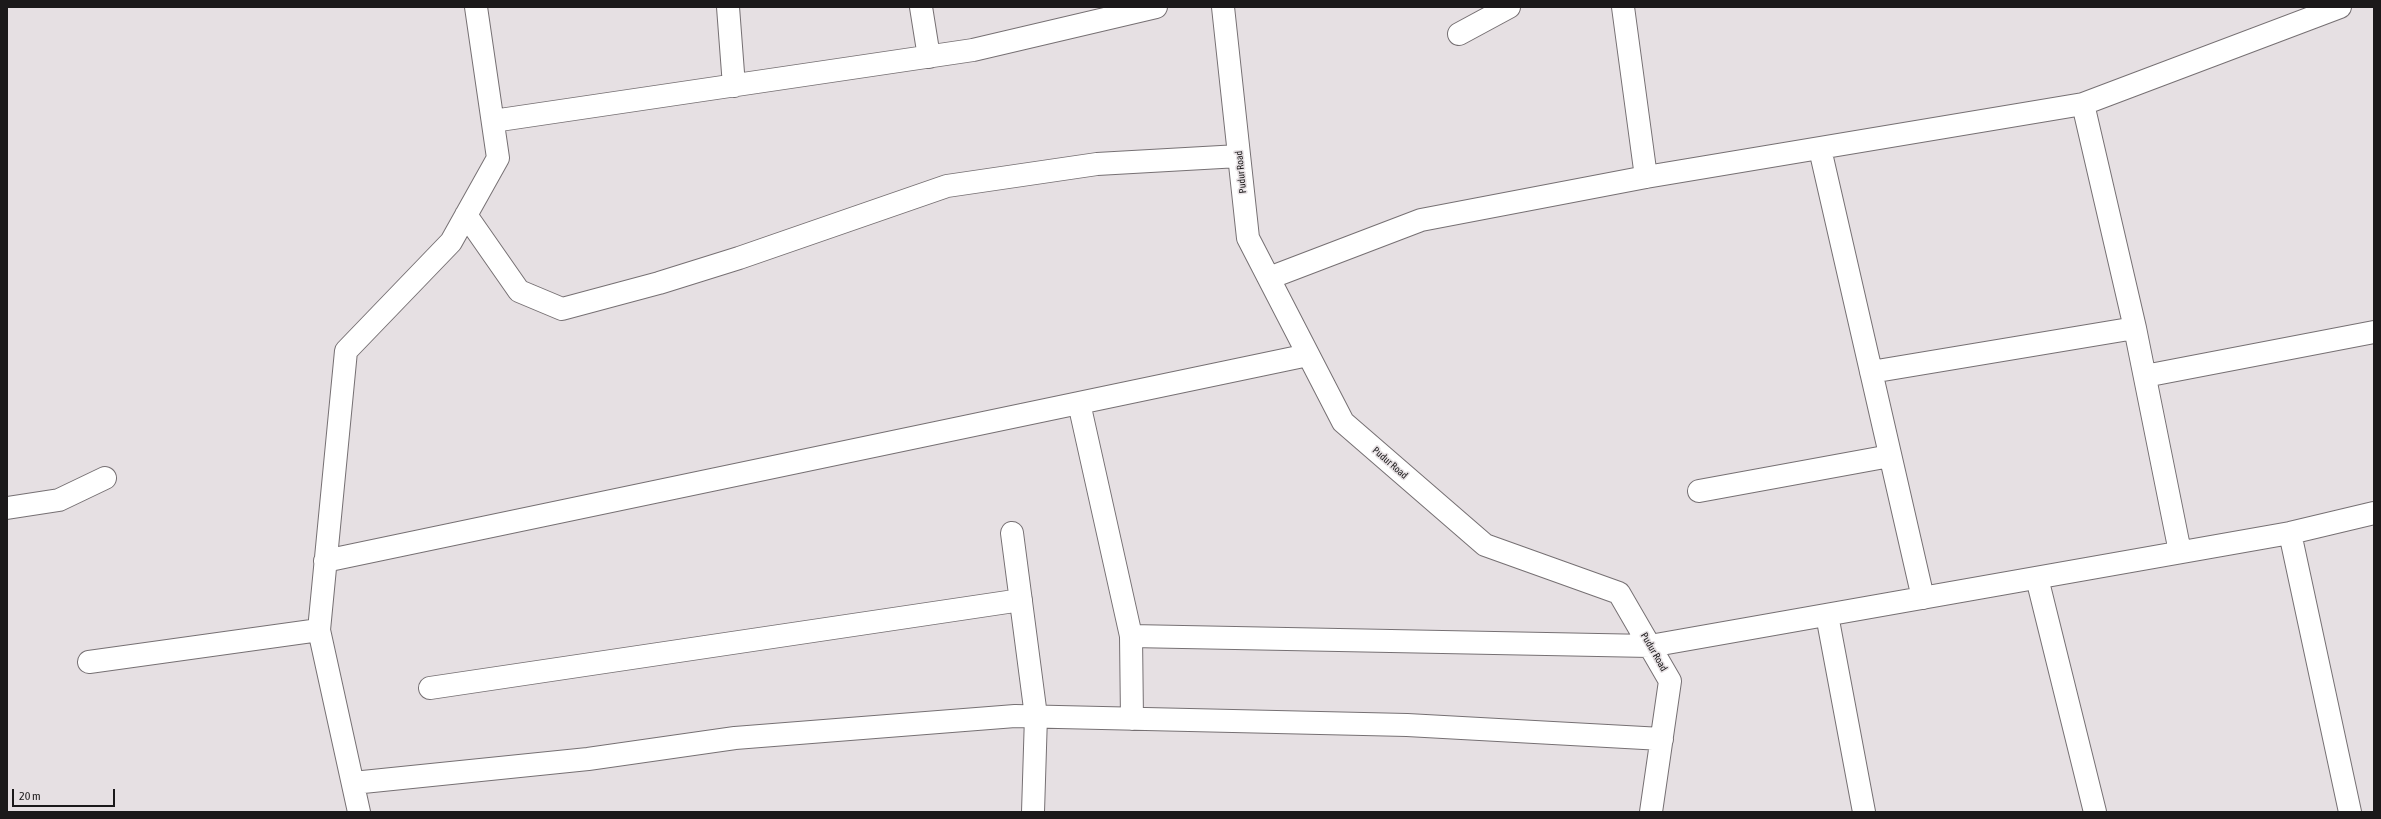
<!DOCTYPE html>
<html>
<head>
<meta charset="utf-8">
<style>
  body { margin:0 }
  #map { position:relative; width:2381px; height:819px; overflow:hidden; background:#e6e0e3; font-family:"Asap Condensed",sans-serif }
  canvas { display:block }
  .frame { position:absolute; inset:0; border:8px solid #1b191a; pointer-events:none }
  .scale { position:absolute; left:12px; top:789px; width:103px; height:18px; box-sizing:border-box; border:2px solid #1b191a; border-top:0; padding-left:5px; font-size:12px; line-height:14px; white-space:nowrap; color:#1b191a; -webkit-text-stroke:3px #e6e0e3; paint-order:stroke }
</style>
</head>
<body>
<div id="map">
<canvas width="2381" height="819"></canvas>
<div class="frame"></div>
<div class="scale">20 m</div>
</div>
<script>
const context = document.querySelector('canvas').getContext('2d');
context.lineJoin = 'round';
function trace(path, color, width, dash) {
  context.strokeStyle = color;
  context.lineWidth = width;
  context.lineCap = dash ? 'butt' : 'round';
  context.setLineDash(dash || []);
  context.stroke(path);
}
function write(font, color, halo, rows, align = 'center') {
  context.font = font + ' "Asap Condensed",sans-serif';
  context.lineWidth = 3;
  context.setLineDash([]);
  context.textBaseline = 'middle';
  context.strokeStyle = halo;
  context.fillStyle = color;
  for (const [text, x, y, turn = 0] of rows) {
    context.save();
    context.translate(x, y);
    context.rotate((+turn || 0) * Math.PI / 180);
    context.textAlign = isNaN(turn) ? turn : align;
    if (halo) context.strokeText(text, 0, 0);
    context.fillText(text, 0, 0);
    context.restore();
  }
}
const minor = new Path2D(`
  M728 7 734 86
  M921 7 929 57
  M1223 7 1248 238 1343 422 1485 545 1619 593 1670 681 1651 812
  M1623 7 1646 177
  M1459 34 1509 7
  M2083 104 2135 328 2180 552
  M493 121 973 50 1156 7
  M1820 149 1923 598
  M466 215 519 291 562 309 659 283 739 258 947 186 1097 164 1239 156
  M1269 278 1421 220 1646 177 2083 104 2340 7
  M1871 372 2135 328
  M2145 376 2374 332
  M1079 403 1131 636
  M1699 491 1890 456
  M7 508 59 500 105 478
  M1012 533 1036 716 1033 812
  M2290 533 2350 812
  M325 561 1308 355
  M2037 578 2095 812
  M1827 615 1864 812
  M89 662 319 630
  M430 688 1021 600
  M1132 719 1131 636 1650 646 2290 533 2374 513
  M353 783 588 759 735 738 1015 716 1407 725 1662 739
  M359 812 319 630 346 351 451 242 498 158 476 7`);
const streetNames = [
  ["Pudur Road",1241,172,-96],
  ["Pudur Road",1390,463,41],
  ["Pudur Road",1654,652,60]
];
trace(minor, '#767073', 24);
trace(minor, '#fff', 22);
write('10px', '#1b191a', '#e6e0e3', streetNames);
</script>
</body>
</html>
